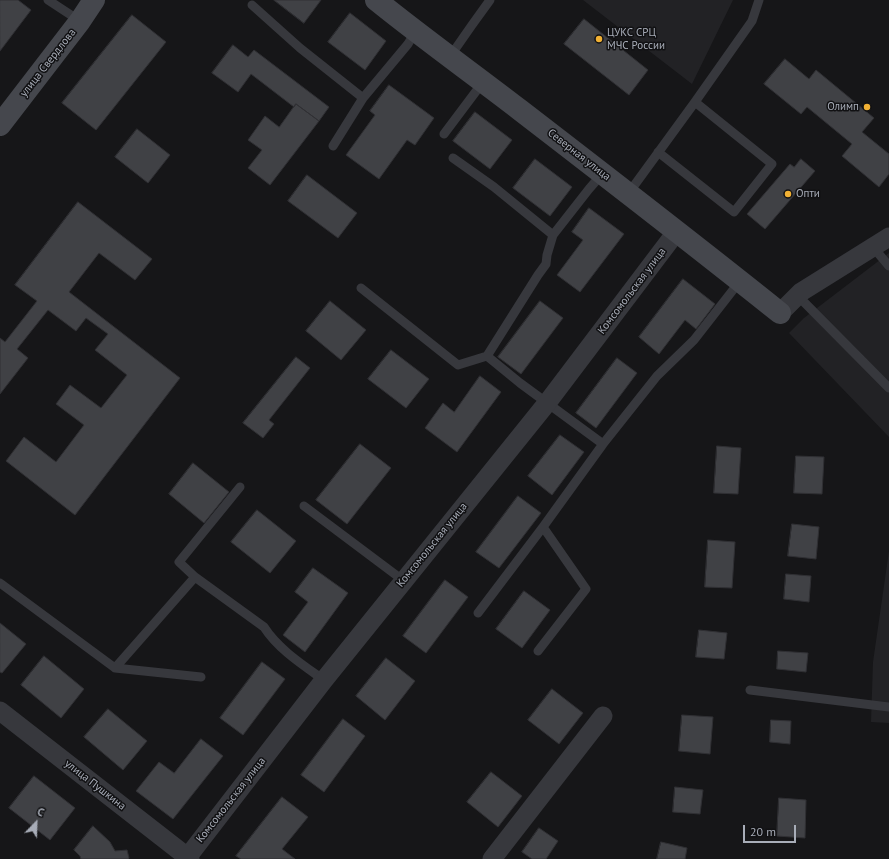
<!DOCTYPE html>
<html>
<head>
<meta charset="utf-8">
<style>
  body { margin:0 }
  #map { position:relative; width:889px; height:859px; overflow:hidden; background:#161618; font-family:"PT Sans",sans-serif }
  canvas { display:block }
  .north { position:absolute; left:16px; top:803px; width:40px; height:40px; -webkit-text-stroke:3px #111113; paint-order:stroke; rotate:23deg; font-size:11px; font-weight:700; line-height:16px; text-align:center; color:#a8adb8 }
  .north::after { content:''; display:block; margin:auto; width:14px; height:18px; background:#a8adb8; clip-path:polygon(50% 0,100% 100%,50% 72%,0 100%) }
  .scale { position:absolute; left:743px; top:825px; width:53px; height:18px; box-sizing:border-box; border:2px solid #a8adb8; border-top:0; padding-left:5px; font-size:12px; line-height:14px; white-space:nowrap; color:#a8adb8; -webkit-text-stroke:3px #111113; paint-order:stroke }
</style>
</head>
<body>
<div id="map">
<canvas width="889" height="859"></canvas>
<div class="north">С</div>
<div class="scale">20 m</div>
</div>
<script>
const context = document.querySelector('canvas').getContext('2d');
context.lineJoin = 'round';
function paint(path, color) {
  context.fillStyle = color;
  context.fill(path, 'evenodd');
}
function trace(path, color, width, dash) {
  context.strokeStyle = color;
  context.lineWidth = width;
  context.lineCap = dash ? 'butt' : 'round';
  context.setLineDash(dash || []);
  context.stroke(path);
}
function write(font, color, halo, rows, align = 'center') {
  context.font = font + ' "PT Sans",sans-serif';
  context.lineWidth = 3;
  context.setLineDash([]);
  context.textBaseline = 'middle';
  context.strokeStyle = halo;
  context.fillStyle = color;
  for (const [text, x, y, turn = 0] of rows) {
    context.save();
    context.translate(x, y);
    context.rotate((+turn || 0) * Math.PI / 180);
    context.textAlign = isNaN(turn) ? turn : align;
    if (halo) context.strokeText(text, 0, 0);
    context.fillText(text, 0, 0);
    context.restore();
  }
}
const built = new Path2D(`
  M583 0H733L692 84Z
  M889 253V437L789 333 804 318Z
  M889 551V723L871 722 873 662Z`);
const building = new Path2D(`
  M0 0H18L31 10 0 51Z
  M274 0H321L304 23Z
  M350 13 386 41 365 70 328 42Z
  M132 15 166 42 96 130 62 103Z
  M584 19 648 70 629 95 564 44Z
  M233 45 248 57 254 50 329 107 319 121 296 104 294 107 251 74 238 92 212 73Z
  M785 59 809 79 816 70 874 118 862 132 889 154V174L879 187 842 156 852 144 807 107 801 114 764 84Z
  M389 85 434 118 415 145 407 140 379 179 346 155 375 115 370 111Z
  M296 104 319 121 270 185 248 168 262 150 248 140 265 116 279 127Z
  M475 112 512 140 490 169 453 141Z
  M137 129 170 155 148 183 115 157Z
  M535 159 572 187 550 216 513 188Z
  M801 159 815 171 765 229 747 214 790 164 794 167Z
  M307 175 357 213 338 238 288 201Z
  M78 202 152 259 135 280 99 253 69 292 180 378 75 515 6 461 24 437 56 462 84 425 56 404 70 385 101 408 127 375 95 350 108 334 86 318 76 331 48 310 17 349 28 358 0 394V338L5 342 37 301 15 285Z
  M589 208 624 234 580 292 557 275 583 240 572 232Z
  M683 279 715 304 696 329 685 320 659 354 639 337Z
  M330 301 366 330 341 360 306 331Z
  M540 301 563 318 521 374 498 357Z
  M391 350 429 379 406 408 368 379Z
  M296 357 310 368 269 420 274 424 263 438 243 423Z
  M617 358 637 373 596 428 576 413Z
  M480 376 501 392 457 452 425 428 443 403 454 412Z
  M560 435 584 452 552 495 528 476Z
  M360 444 391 468 347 524 316 500Z
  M717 446 741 448 738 494 714 493Z
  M796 456 824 457 822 494 794 493Z
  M193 463 229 492 204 523 169 494Z
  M518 496 541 513 499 568 476 552Z
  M257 510 296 541 270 573 231 542Z
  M792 524 819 527 816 559 788 556Z
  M708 540 735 542 732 588 705 587Z
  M313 568 348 593 305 652 283 635 308 602 295 592Z
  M786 574 811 576 809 602 784 599Z
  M445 580 468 597 426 653 403 636Z
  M524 591 550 610 522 648 496 629Z
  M0 623 26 644 2 673 0 672Z
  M699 630 727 633 724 659 696 657Z
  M778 651 808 653 806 672 777 669Z
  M44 656 84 689 61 718 21 685Z
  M386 658 415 681 385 720 356 696Z
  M262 662 285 679 243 735 220 718Z
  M552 689 583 713 559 744 528 720Z
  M108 709 147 741 123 770 84 737Z
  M682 715 713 717 710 754 679 751Z
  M343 719 365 736 324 792 301 775Z
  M771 720 791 721 790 744 770 742Z
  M201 739 223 756 173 819 136 791 159 762 174 773Z
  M491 772 522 796 498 827 467 802Z
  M34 776 75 808 50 840 9 808Z
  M675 787 703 790 700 814 673 812Z
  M282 797 308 817 282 849 295 859H241L236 856Z
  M779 798 806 800 805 838 777 836Z
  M93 826 110 842 115 851 127 850 129 858 128 859H81L80 856 74 850Z
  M539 828 558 841 546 859H532L522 852Z
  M661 842 687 848 685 859H657Z`);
const lane = new Path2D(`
  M48 0 80 21
  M252 5 300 48 363 98
  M449 58 472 25 490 0
  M444 134 483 82
  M333 146 363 98 408 44 415 32
  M658 152 734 212 772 164 695 102
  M453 158 494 187 553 235 589 189 602 174
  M628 194 695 102 752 21 759 0
  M553 235 547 255 546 264 538 275 487 356 520 383 603 444
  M873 247 889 266
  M361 288 458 365 487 356
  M797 295 889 388
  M304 506 404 581
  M195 577 179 562 240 487
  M0 583 115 668 201 677
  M478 613 543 527 603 444 657 376 694 340 740 281
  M538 651 586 589 543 527
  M115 668 195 577 264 627C278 649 303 665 324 680
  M750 690 889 707`);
const street = new Path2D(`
  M780 313 801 292 889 237
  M0 711 190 859
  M186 859 324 680 547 403 677 231
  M492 859 603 716`);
const secondary = new Path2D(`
  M376 0C423 38 472 73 520 110 607 177 694 244 780 313
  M0 125 80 21 94 0`);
const markers = [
  [599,39,4,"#f2b134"],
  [867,107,4,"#f2b134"],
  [788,194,4,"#f2b134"]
];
const poiNames = [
  ["ЦУКС СРЦ",607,33],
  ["МЧС России",607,46],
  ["Олимп",859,107,"right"],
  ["Опти",796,194]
];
const streetNames = [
  ["улица Свердлова",48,63,-52],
  ["Северная улица",579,155,38],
  ["Комсомольская улица",632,291,-53],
  ["Комсомольская улица",432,545,-51],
  ["улица Пушкина",95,785,38],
  ["Комсомольская улица",231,800,-52]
];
paint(built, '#222225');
paint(building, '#404145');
trace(building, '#303034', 1);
trace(lane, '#37383d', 9);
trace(street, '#37383d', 19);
trace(secondary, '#45474d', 22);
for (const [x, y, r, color] of markers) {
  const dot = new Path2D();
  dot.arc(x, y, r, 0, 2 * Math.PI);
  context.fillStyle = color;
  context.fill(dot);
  trace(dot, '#111113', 1.5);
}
write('11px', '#a8adb8', '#111113', poiNames, 'left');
write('11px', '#a8adb8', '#111113', streetNames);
</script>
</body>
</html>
